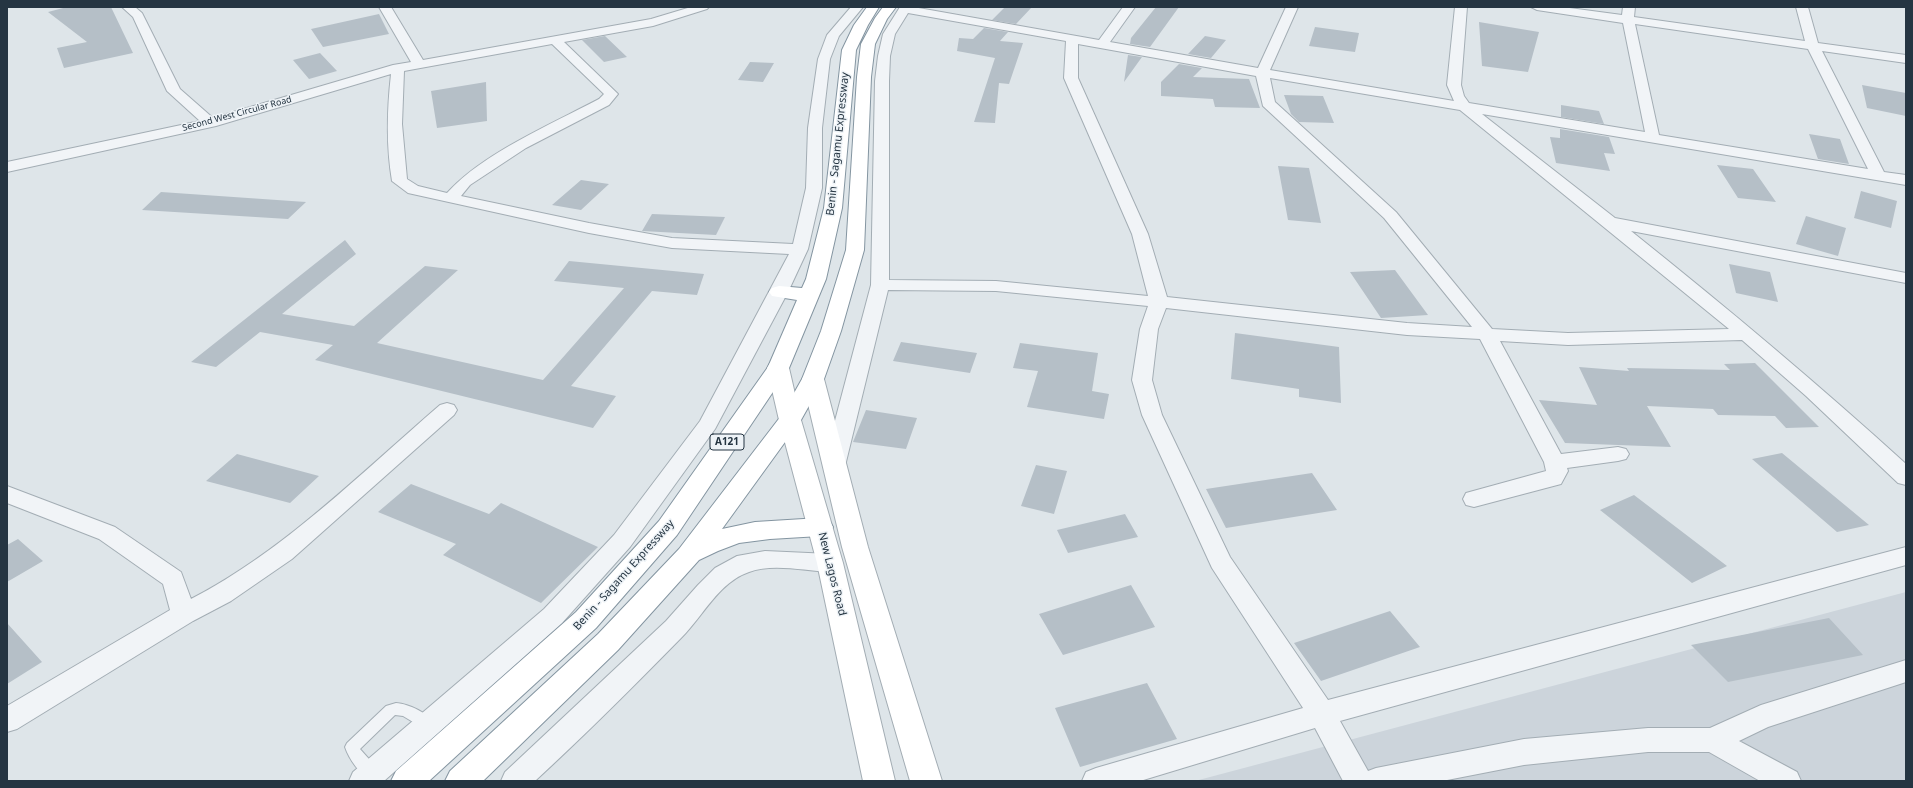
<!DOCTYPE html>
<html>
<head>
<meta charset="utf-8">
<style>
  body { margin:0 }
  #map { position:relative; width:1913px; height:788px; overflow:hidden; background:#dee5e9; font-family:"Noto Sans",sans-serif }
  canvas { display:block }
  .frame { position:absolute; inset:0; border:8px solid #253542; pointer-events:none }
</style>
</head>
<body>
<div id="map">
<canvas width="1913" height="788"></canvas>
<div class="frame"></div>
</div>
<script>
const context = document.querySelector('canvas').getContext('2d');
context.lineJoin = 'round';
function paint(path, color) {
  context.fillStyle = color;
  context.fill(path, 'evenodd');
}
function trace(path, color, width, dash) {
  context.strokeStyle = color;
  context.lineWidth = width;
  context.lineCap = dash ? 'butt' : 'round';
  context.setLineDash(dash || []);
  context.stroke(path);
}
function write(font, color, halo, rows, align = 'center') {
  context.font = font + ' "Noto Sans",sans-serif';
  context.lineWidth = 3;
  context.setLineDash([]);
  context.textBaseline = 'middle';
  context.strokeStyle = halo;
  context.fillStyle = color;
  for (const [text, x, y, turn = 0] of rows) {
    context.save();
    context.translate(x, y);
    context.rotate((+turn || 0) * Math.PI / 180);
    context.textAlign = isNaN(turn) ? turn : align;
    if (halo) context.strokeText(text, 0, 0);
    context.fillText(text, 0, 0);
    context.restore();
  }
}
const built = new Path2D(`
  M1906 592V781H1195Z`);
const building = new Path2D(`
  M67 7H111L133 53 64 68 57 48 87 42 48 12Z
  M1005 7H1032L1016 24 992 20Z
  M1156 7H1179L1150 47 1130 44 1131 38Z
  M379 14 389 34 323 47 311 29Z
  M1479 22 1539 32 1528 72 1482 66Z
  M1315 27 1359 33 1355 52 1309 46Z
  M984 28 1008 32 1000 41 1023 43 1009 84 999 83 995 123 974 122 995 58 957 51 959 38 973 39Z
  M605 36 627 57 604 62 582 40Z
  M1205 36 1226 40 1211 58 1188 54Z
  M320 53 337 71 309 79 293 60Z
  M1128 55 1142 57 1124 82Z
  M750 62 774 63 763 82 738 80Z
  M1179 64 1202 68 1193 77 1249 79 1260 108 1215 107 1213 99 1161 96V82Z
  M486 82 487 121 437 128 431 91Z
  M1862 85 1906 93V116L1867 108Z
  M1284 95 1323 96 1334 123 1299 122 1291 114Z
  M1561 105 1599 111 1604 124 1561 117Z
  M1560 129 1609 137 1615 154 1604 153 1610 171 1556 163 1550 137 1560 138Z
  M1809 134 1840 139 1849 164 1818 159Z
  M1717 165 1753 169 1776 202 1738 198Z
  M1278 166 1309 168 1321 223 1288 220Z
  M581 180 609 184 581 210 552 205Z
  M1861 191 1897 201 1891 228 1854 218Z
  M161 192 306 202 288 219 142 210Z
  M652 214 725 217 716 235 642 231Z
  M1806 216 1846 228 1838 256 1796 244Z
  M345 240 356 254 282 314 354 326 425 266 458 270 377 343 543 380 624 288 554 281 569 261 704 274 697 295 652 291 571 386 616 396 593 428 315 360 333 345 260 332 216 367 191 362Z
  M1729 264 1770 272 1778 302 1736 293Z
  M1395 270 1428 315 1381 318 1350 272Z
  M1235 333 1339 347 1341 403 1299 397V389L1231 379Z
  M901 342 977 353 970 373 893 361Z
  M1020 343 1098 353 1092 391 1109 394 1104 419 1027 407 1038 371 1013 368Z
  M1755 363 1819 427 1786 428 1775 416 1718 415 1713 409 1647 406 1671 447 1565 443 1539 400 1597 405 1579 367 1629 371 1627 368 1730 370 1724 364Z
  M866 410 917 418 906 449 853 442Z
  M1782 453 1869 525 1837 532 1752 459Z
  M237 454 319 476 290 503 206 481Z
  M1036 465 1067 471 1054 514 1021 506Z
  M1312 473 1337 510 1226 528 1206 489Z
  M411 484 489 514 501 503 598 547 541 603 443 555 456 544 378 512Z
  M1634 495 1727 566 1692 583 1600 510Z
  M1125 514 1138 537 1068 553 1057 530Z
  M18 539 43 561 7 582V545Z
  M1131 585 1155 627 1063 655 1039 614Z
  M1390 611 1420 647 1321 681 1294 643Z
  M1829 618 1863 655 1728 682 1691 645Z
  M7 623 42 662 7 684Z
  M1147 683 1177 739 1080 767 1055 708Z`);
const lane = new Path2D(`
  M396 703C409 704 429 713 435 725L433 729 428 731 403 716 395 715 360 749 377 768 379 773 377 778 372 780C360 775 349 759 345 747L347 743 386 706Z`);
const street = new Path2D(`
  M122 7H135L142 13 180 89 213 118 393 65 411 62 379 7H391L423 60 651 19 691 7H709L707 9 653 26 564 42 618 94 609 105 526 148 470 185 461 196 589 223 672 238 793 244 806 188 808 128 818 59 827 35 851 7H863L839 36 830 59 822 128V188L808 249 788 292 715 429 630 547 562 623 384 781H349L353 772 544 609 614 535 700 421 789 254 672 248 589 233 408 193 392 181C386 145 387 110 391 74L216 126 7 172V162L200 121 167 91 133 17ZM552 44 604 94 599 99C552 124 483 153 447 193L418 186 407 179 402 124 404 71Z
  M900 7H913L1099 40 1123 7H1135L1110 42 1258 68 1286 7H1298L1270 70 1454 101 1447 85 1455 7H1467L1461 85 1464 96 1469 103 1645 132 1623 23 1537 10 1531 7H1562L1622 15 1623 7H1635L1634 17 1805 41 1796 7H1808L1818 43 1906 55V63L1822 51 1884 172 1906 175V185L1482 114 1615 218 1906 273V283L1631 231C1725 306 1817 383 1906 464V485L1898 483 1806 396 1742 340 1568 345 1500 341 1561 454 1618 447 1626 449 1629 454 1626 459 1618 461 1567 468 1568 471 1561 484 1474 507 1466 505 1463 499 1466 493 1546 471 1544 462 1480 339 1407 335 1166 308 1158 329 1152 380 1162 415 1230 557 1328 700 1906 547V565L1340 721 1368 771 1376 768 1524 739 1648 728H1710L1761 705 1906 660V682L1768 727 1739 741 1797 772 1801 781H1760L1709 752H1648L1524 765 1442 781H1343L1315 728 1140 781H1082L1086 772 1096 768 1303 708 1212 568 1142 415 1132 380 1140 329 1148 306 996 291 888 290 845 466 842 471 834 474 826 471 823 466 871 285 875 81 878 56 883 34ZM908 13 1066 41 1064 78 1132 234 1148 296 996 281 889 280V81L890 56 895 34ZM1635 24 1808 49 1868 169 1659 135ZM1078 44 1256 76 1263 106 1384 218 1472 327 1407 323 1167 297 1148 234 1078 78ZM1270 78 1460 110 1729 329 1568 333 1492 329 1396 212 1275 102Z
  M447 403 454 405 457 410 454 415 292 559 231 601 193 621 17 729 7 732V706L170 610 163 584 99 539 7 503V486L115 527 181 572 191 599C284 551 361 473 440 405Z
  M765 551 830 554 838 556 842 563 838 570 830 572C805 571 773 563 749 572 719 582 703 616 682 637 634 686 586 734 535 781H501L505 772 666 621 698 585 715 568 737 556Z`);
const secondary = new Path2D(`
  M778 361 786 363 789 368 801 420 843 563 895 781H863L817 563 779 420 767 368 770 363Z
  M813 372 821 374 824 379 868 547 942 781H910L842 547 802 379 805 374Z`);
const highway = new Path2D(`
  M867 7H879L868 25 856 50 842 208 826 279 789 368 677 535 596 628 429 781H391L396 771 576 612 659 521 768 367 797 300 772 296 769 292 772 288 779 286 802 288 806 279 824 208 842 50 854 25Z
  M883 7H896L887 19 875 44 871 77 864 250 841 331 824 379 801 420 722 529 755 522 820 518 829 520 833 527 829 534 820 536 770 539 739 543 718 551 699 560 618 650 483 781H445L450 771 598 634 679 549 781 416 802 379 821 331 846 250 857 77 861 44 875 18Z`);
const farStreetnames = [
  ["Second West Circular Road",237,114,-15]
];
const shields = [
  [727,442,34]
];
const shieldNames = [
  ["A121",727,442]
];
const streetNames = [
  ["Benin - Sagamu Expressway",838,144,-84],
  ["New Lagos Road",832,574,76],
  ["Benin - Sagamu Expressway",624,575,-48]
];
paint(built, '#ccd4db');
paint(building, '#b5bfc7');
trace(lane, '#a3adb4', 2);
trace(street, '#a3adb4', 2);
trace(secondary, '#a3adb4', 2);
trace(highway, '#8495a1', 2);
paint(lane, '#f1f4f7');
paint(street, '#f1f4f7');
paint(secondary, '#fff');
paint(highway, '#fff');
write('9px', '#253542', '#eef3f7', farStreetnames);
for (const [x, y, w] of shields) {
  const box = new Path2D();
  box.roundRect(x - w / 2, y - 8, w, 16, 3);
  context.fillStyle = '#eef3f7';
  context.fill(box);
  trace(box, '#253542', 1);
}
write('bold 10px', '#253542', null, shieldNames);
write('11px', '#253542', '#eef3f7', streetNames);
</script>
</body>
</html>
